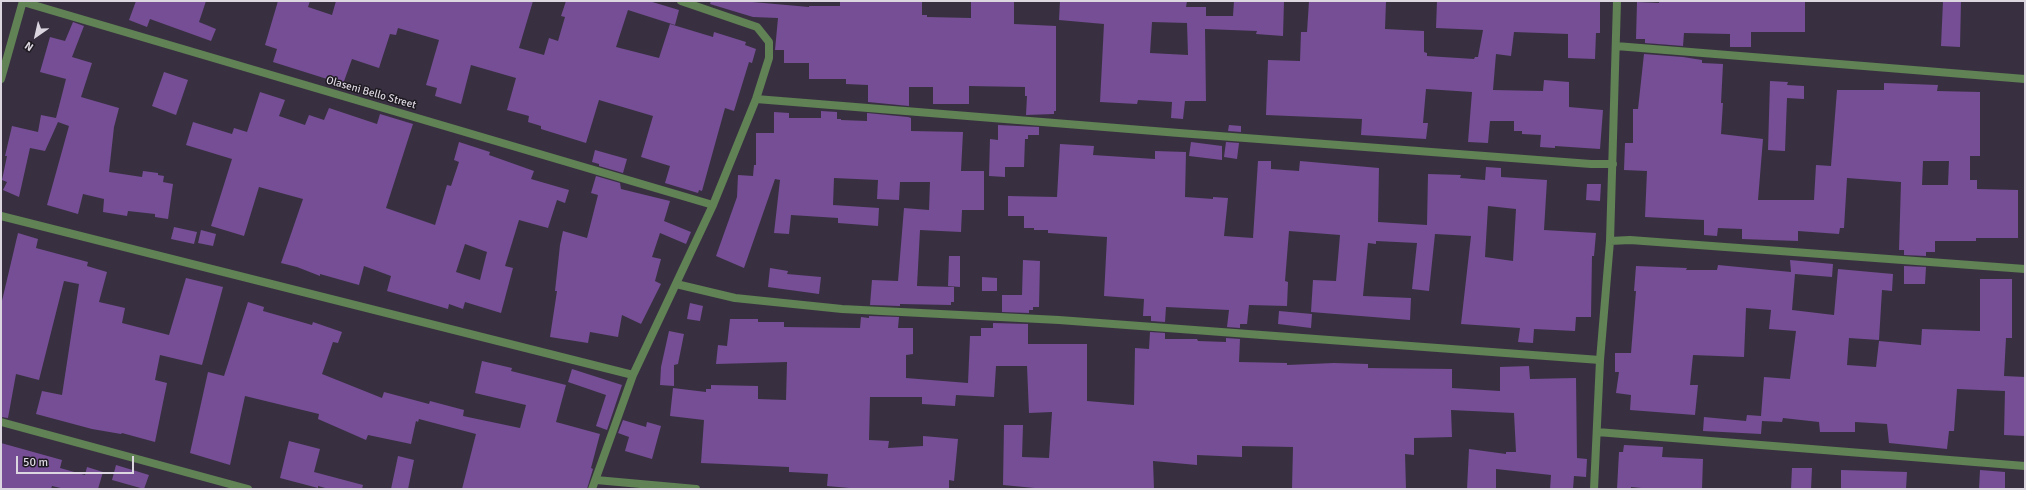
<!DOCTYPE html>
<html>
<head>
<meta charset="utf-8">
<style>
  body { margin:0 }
  #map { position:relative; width:2026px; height:490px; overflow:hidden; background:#383041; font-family:Signika,sans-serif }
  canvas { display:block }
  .frame { position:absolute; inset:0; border:2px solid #dcd6e1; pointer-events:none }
  .north { position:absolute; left:16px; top:16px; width:40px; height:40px; -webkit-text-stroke:3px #1e1a21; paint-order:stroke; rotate:214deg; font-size:11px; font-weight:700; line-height:16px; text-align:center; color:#dcd6e1 }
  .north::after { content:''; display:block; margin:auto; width:14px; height:18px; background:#dcd6e1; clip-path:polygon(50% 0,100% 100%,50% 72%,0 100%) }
  .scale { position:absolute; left:16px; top:456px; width:118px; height:18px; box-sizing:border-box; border:2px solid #dcd6e1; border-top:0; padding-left:5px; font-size:12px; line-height:14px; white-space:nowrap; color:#dcd6e1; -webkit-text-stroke:3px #1e1a21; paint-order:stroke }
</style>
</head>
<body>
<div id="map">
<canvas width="2026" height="490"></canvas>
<div class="frame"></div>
<div class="north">N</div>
<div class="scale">50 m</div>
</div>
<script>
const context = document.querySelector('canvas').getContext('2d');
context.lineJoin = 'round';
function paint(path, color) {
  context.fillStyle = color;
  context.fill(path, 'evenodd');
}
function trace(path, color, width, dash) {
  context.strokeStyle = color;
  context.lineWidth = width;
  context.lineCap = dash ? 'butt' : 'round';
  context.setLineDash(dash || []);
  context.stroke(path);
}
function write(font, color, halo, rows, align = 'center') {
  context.font = font + ' Signika,sans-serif';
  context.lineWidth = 3;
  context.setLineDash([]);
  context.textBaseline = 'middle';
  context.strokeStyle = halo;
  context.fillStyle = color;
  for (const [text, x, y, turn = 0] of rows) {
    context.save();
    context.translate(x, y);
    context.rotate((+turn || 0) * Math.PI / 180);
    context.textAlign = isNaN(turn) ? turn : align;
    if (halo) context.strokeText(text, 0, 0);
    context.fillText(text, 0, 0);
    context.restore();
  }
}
const building = new Path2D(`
  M136 1H206L199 22 216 29 211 41 150 19 147 27 129 20Z
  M278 1H310L308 7 332 15 336 1H533L519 48 544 55 549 38 558 41 565 17 561 16 566 1H649L679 10 675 25 628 10 616 47 659 58 670 24 713 37 714 32 746 42 745 45 756 49 752 63 749 62 734 111 725 108 702 191 699 190 698 193 665 183 670 166 641 157 653 116 599 100 586 143 541 129V126L528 122 529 116 507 110 516 78 471 65 461 104 435 96 437 88 426 85 439 40 398 28 396 35 390 34 379 68 352 59 343 84 273 62 277 49 265 45Z
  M711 1H741L809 7V6H840V1H922V15H927V17L971 18V1H1014V24L1056 26V111H1054V114L1026 115 1027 96H1025V87L969 86V104H933V87H909V106L868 102V85L846 84V79H809V63H784V50H775L778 18 753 17 710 4Z
  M1060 1 1105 2V1H1187L1186 7H1206V16H1233L1234 1H1284L1283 36 1256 34 1257 31 1205 29 1206 101H1185L1183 119 1171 118 1172 102 1138 100 1137 104 1100 102 1104 24 1059 20ZM1152 22 1187 23 1188 55 1150 53Z
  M1309 1H1386L1385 29 1424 31V52L1427 53V56L1474 59 1475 57H1478L1483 30 1436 28 1437 1H1600V33H1596L1595 59 1568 58V34L1514 32 1511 56 1496 54 1493 90 1543 91 1544 80 1569 82V107L1603 110 1600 149 1555 146V148L1540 147 1541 135 1522 134V131H1514V121H1490L1488 143 1468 142 1472 92 1426 89 1423 123H1428L1426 139 1361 135 1362 119 1266 115 1268 60 1300 61 1301 32H1307Z
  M1659 1H1805V32H1751V47H1730V34L1684 33 1683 46 1645 43V39H1636L1637 2 1659 3Z
  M1943 1H1961L1960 47 1941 46Z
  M73 22 84 26 72 57 92 63 81 97 119 108 114 127 109 172 142 177 143 171 158 173V175L164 176 163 182 173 184 168 219 155 217V214L128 211 127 216 103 212 104 199 83 194 78 214 47 205 69 126 58 122 45 151 30 148 19 197 3 190 7 182 2 180 7 156H5L12 126 38 132 41 115 56 118 66 79 40 72 50 37 65 41Z
  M1644 54 1683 57 1702 60V63L1723 64 1721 103H1723L1721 134 1763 139 1758 200H1814L1816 165 1831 166 1837 90H1884V83L1938 85 1937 91 1980 92V156H1970V180H1977V189L2018 190V238H1976V241H1935V252H1926V256L1904 255V250H1899L1901 182 1847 178 1844 228H1840L1839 234 1798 231V241L1742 239V229L1718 228 1717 236 1704 235V220L1645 217 1647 171 1624 170 1625 143H1633V109H1638ZM1923 161H1949L1948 185H1922Z
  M164 72 188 80 176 115 152 106Z
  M1770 81 1788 82 1787 85 1804 86V99L1787 98 1785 151 1768 150Z
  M260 92 285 100 279 116 305 125 309 115 324 120 329 108 377 124 380 114 413 124 386 208 435 225 447 185 451 186 459 162 454 160 459 142 490 152 489 155 534 171 531 179 569 190 565 203 557 200 548 228 519 220 505 266 513 268 501 313 465 302 463 309 449 304 448 309 387 291 391 276 364 266 359 285 320 274V276L297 267 281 263 303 199 259 187 244 236 211 226 232 159 186 145 193 122 232 134 234 128 247 132ZM465 244 487 252 480 280 456 272Z
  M821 111 837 112V119H841V120L867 121V113L908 117 911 118V131L963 132 961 171H984V210H962L961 232 920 230 917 286 954 287V302H951V305L900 304V306L870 305 872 280 898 281 904 208 929 210 930 182H900L899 200 877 199 878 180 834 178 833 205 879 208 878 226 838 223V218L791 215 789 234 774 233 780 180 775 179 744 268 716 256 737 197 738 175 753 176 754 165H756V133H774V112L789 113V118H821Z
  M998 125 1039 127V135H1028V139H1025L1024 167H1005V177L989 176 990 139 998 140Z
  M1229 125 1241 126V132L1228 131Z
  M1191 142 1222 146V160L1189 156Z
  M1226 142 1239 143 1237 159 1224 157Z
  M1060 144 1094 146 1093 155 1155 159V151L1186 152 1185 197 1213 199V197L1228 198 1224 236 1253 238 1258 161H1271V169L1299 171 1300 161 1379 168 1378 222 1427 225 1428 174 1461 175 1460 178 1485 180 1486 167 1501 168V177L1547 180 1544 230 1596 233 1594 256H1592L1591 317H1576L1575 331 1534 329 1533 343 1518 342 1520 328 1461 324 1471 236 1435 234 1429 291 1412 289 1417 243 1376 241V244L1368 243 1363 296 1411 298 1410 320 1311 312 1313 280 1336 281 1340 235 1289 231 1285 281 1288 282 1287 306 1249 305 1247 324H1240V328L1227 327 1229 310 1166 307 1165 322 1151 321V316H1143L1144 299 1104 296 1107 237 1048 233V230H1034V228H1024V216H1008V196L1057 197ZM1488 206 1516 209 1513 261 1485 257Z
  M595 150 627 159 623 173 599 166V164L592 162Z
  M596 176 620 183 621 189 670 201 664 221 691 232 686 244 660 233 652 257 661 259 655 281 661 284 641 324 622 315 618 337 590 332 588 343 550 337 557 291H555L560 245 563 231 587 238 598 195 591 193Z
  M1587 184H1601L1600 201 1586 200Z
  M174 227 197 232 194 244 171 239Z
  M201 230 216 234 213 246 198 243Z
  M18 233 38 239 36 248 88 262 87 266 107 272 99 302 125 308 122 323 169 335 186 278 223 287 202 365 160 355 155 380 167 383 155 442 122 433 121 434 92 429 36 414 42 391 62 395 79 284 64 281 39 380 16 374 8 418 1 417V305Z
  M949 256H960V287L948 286Z
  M1023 260 1040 261 1039 307H1033V310H1029V313L1002 312V295H1022Z
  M1790 260 1833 264 1832 277 1795 274 1792 310 1834 315 1838 269 1893 274 1892 291 1882 290 1879 340 1849 338 1847 365 1876 367 1879 341 1921 345 1922 329 1980 331V279H2012V338H2006L2004 376 2025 377V436L2004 435 2005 391 1957 389 1954 431H1949L1947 449 1889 443 1887 424 1855 422V432H1820L1819 422 1783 418 1782 422 1762 421 1761 434 1703 431 1704 417 1746 421 1747 415 1761 416 1764 377 1790 379 1796 331 1769 329 1771 310 1746 308 1744 357 1693 355 1690 385H1698L1695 415 1630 410 1631 395 1616 393 1619 372H1615V353H1631L1636 291H1634L1636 266 1687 268 1686 270H1717L1718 265 1791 272Z
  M1904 266 1926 267 1925 284H1904Z
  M770 268 788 271 787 274 821 277 819 294 768 287Z
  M982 277 997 278V291H982Z
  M248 302 264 307 263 311 312 325 313 322 342 332 338 343 333 342 322 374 382 398 384 392 429 404 430 401 464 410 463 416 520 428 526 405 475 393 482 361 512 368 511 371 566 385 556 422 600 434 591 468 593 469 587 489H462L476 434 419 419 418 422 416 421 411 444 368 435 366 440 318 419 319 414 245 396 230 465 190 453 208 372 224 376Z
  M690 303 703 306 700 321 687 319Z
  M1279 311 1312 314 1311 328 1278 324Z
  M869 316 899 317 898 328H913V354L906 355V378L968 383 970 336H981V328H993V323L1028 324V344H1087V401L1134 405 1135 348 1149 349 1150 332 1165 333V339H1197L1198 341 1226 342V338L1240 339 1239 362 1287 363V365L1334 363 1368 364V368L1452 369V388L1500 391V367L1529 366 1530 379 1576 378 1577 458 1587 459 1586 477 1574 476 1573 489H1550L1551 475 1496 469V489H1467L1469 449 1506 454V452H1516L1514 413 1451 410 1452 437 1414 438V455L1405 454 1406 489H1292L1293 447 1242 446V457L1197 455V465L1153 461 1154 489H1045L1003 485 1004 425H1023L1022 457 1049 458 1052 412 1029 413 1027 366H996L994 397 956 395 955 406 922 404V397H870L869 440 889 441 888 448 923 446V436L958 439 954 481 949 480V489H861L827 486 828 474 789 472V467L701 463 704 420 670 416 673 388 706 392V389H711V385L758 386V399L786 400 787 362 716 364 718 345 727 346 730 319H758V322H784V327L860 328 861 317 869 318Z
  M669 331 684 334 678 364 674 365V386L660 385 661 367Z
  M572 369 622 385 607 430 596 426 606 395 568 382Z
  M623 420 646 427 647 422 661 426 652 459 625 451 629 437 618 433Z
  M289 441 320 449 314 472 363 485 362 489H329L318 486V488L280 478Z
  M1 443 62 460 60 468 85 475 87 467 103 472 98 489H65L52 486 51 489H1Z
  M1624 445 1663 447 1662 457 1703 459 1702 489H1652L1631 487V489H1617L1619 452H1623Z
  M398 456 414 460 408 489H391Z
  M116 465 149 475 144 489 112 480Z
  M1792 468H1812L1811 489H1791Z
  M1841 470 1907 472 1906 489H1841Z
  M1980 470 2005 472V489H1979Z`);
const street = new Path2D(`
  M23 2 713 205
  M1616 46 2025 79
  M1 79 23 1
  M756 99 1179 133 1591 164H1613
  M1 216 633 375
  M1610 241 1630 240 2025 269
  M676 284 735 298 842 309 1059 320 1600 360
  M1 422 248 489
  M1597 432 2025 466
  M596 480 696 489
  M592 489 633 375 713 205 756 99 769 58V42L757 27 681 1
  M1594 489 1600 360 1610 241 1617 1`);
const streetNames = [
  ["Olaseni Bello Street",371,93,16]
];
paint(building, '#754e95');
trace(street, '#608254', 8);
write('11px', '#dcd6e1', '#1e1a21', streetNames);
</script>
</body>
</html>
